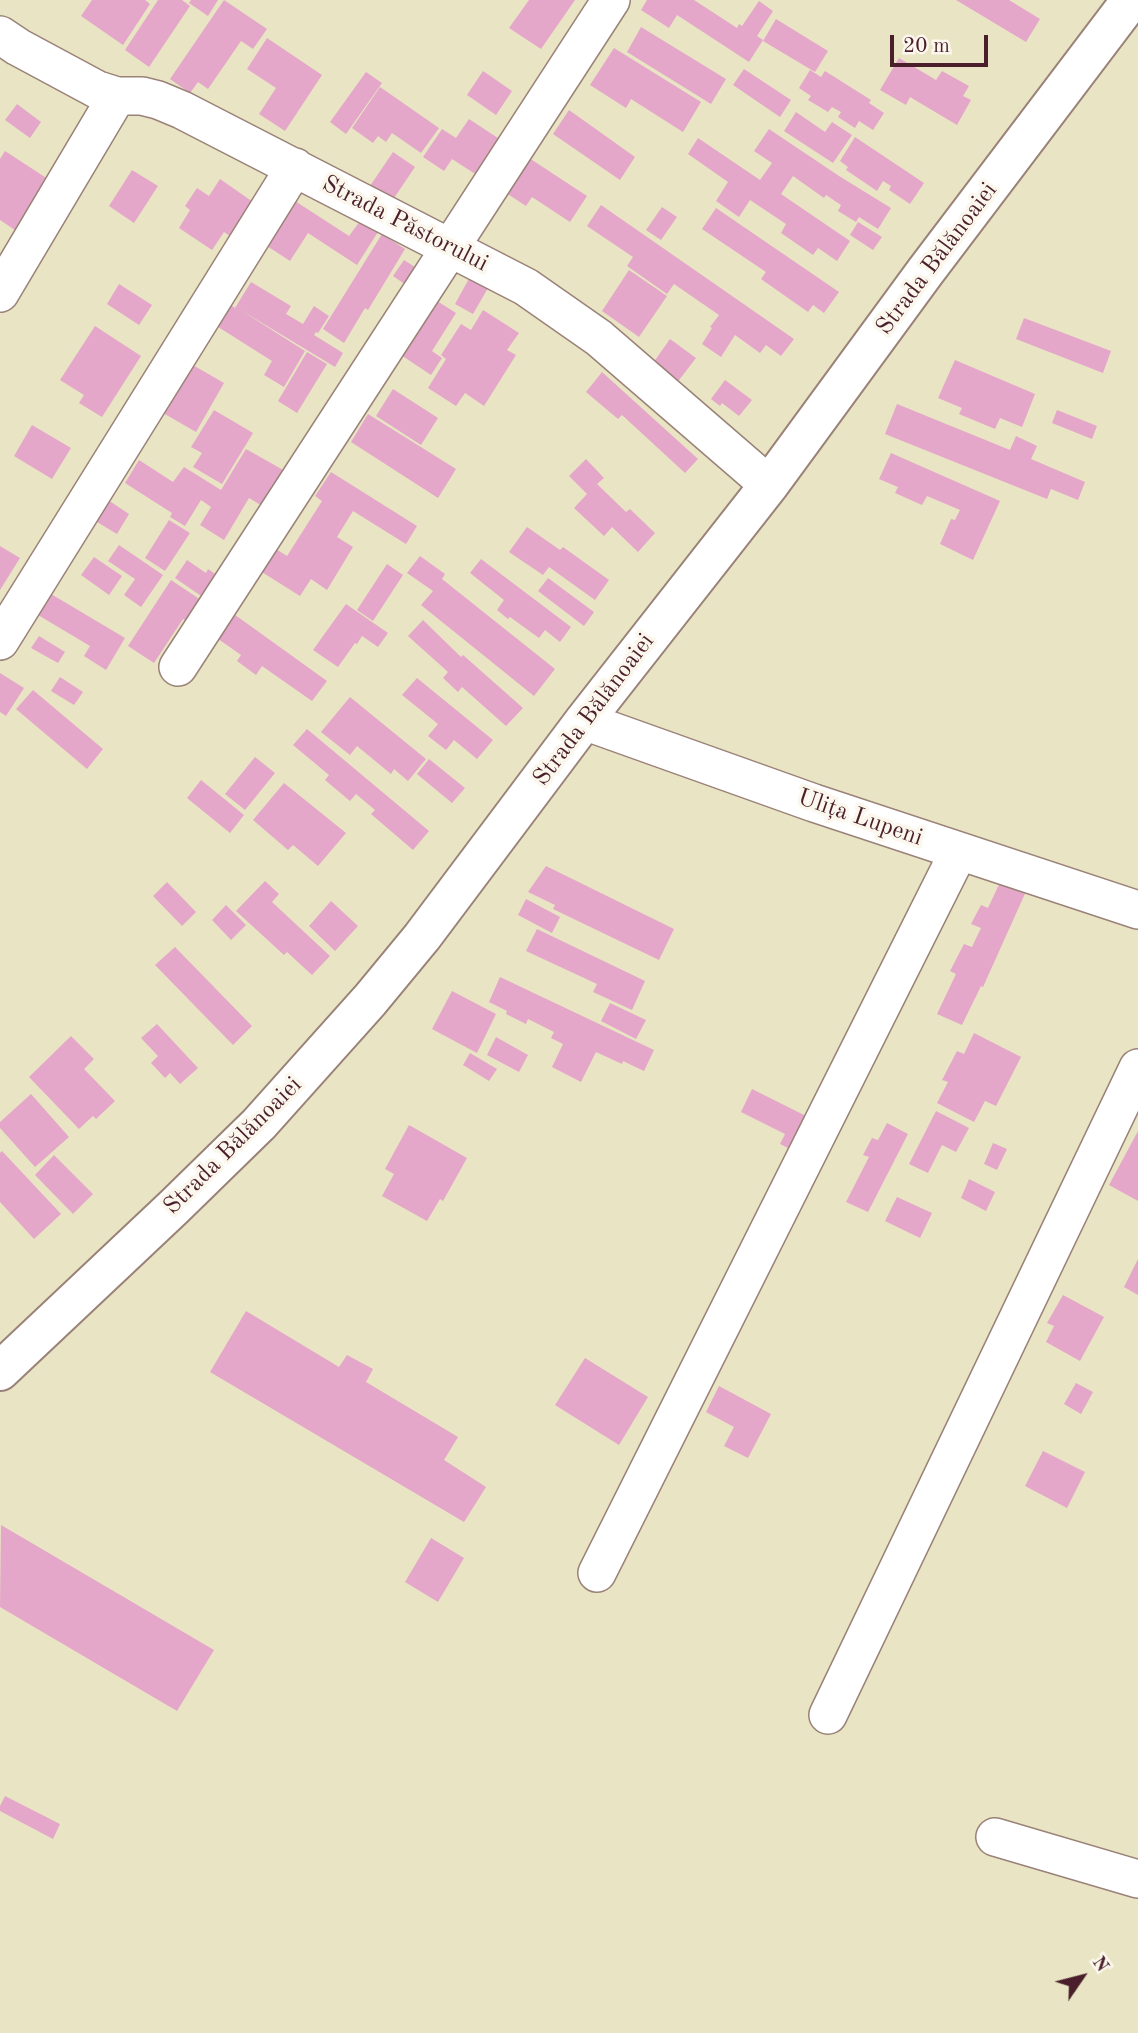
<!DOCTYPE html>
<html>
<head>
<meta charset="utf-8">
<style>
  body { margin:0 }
  #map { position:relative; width:1138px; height:2033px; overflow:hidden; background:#e9e4c4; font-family:"Old Standard TT",serif }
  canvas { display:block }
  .north { position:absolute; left:1047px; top:1942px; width:70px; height:70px; -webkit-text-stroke:5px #fbf7ec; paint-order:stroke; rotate:55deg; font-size:19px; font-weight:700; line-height:28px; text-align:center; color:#4a1f2b }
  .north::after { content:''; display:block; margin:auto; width:24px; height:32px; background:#4a1f2b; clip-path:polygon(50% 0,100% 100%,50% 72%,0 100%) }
  .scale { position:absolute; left:890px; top:35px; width:98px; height:32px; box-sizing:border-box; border:4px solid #4a1f2b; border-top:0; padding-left:9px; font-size:21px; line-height:24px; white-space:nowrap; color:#4a1f2b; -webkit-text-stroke:5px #fbf7ec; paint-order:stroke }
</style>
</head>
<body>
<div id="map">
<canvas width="1138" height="2033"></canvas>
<div class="north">N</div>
<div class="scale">20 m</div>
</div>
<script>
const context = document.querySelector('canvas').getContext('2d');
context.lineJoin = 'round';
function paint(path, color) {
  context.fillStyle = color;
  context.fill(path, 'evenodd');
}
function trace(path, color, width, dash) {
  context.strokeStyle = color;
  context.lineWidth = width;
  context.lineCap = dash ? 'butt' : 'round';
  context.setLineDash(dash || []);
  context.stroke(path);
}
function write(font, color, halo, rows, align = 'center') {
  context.font = font + ' "Old Standard TT",serif';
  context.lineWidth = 7;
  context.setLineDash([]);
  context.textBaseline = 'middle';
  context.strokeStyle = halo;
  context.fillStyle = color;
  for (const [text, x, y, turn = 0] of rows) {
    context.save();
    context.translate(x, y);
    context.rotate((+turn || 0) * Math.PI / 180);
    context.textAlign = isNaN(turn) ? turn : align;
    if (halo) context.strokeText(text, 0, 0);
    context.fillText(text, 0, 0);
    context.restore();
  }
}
const building = new Path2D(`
  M92 0H145L150 4 123 45 81 16Z
  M158 0H182L190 6 149 67 125 50Z
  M191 0H218L208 16 189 3Z
  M224 0 267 29 253 49 241 41 208 89 198 82 190 93 170 79Z
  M529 0H575L541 49 509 28Z
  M647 0H694L737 28 739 24 742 26 759 1 773 11 757 36 763 40 749 62 677 15 669 28 641 10Z
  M956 0H1009L1040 19 1026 42Z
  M776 19 828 51 815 72 763 41Z
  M641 27 726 79 711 104 627 52Z
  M267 38 322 75 285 131 259 114 276 88 247 69Z
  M614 48 701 102 683 132 631 99 626 108 590 85Z
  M899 58 936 80 942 71 969 86 963 96 971 100 957 125 910 97 906 105 880 90Z
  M744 69 791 100 780 117 733 85Z
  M810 70 821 77 825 71 871 100 869 103 884 113 873 130 859 121 855 128 838 117 841 112 832 107 828 112 808 100 811 96 799 88Z
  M483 71 512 91 496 115 467 95Z
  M366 72 382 83 346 134 330 122Z
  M380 87 439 128 421 153 392 133 386 142 378 136 373 143 352 128Z
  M17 104 41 122 30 138 5 120Z
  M569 110 635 157 620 180 553 134Z
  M796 112 825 132 832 122 852 135 833 163 784 131Z
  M469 119 507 144 483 179 452 159 444 171 423 157 442 129 456 138Z
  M769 129 839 176 891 208 878 229 859 217 856 222 838 211 841 205 826 195 824 198 793 176 781 194 850 241 837 261 818 248 813 255 781 233 786 224 750 200 739 217 716 201 728 182 688 154 698 138 760 180 772 163 754 151Z
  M855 137 924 183 910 204 889 190 891 186 883 181 877 191 846 170 848 167 840 161Z
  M5 151 51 181 18 232 0 220V159Z
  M393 152 415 167 392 201 370 186Z
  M526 156 587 196 570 222 532 197 526 206 503 191Z
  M132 170 158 186 134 223 109 206Z
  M220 179 253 202 230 236 224 232 212 250 179 228 190 210 185 206 197 188 209 196Z
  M295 201 349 236 360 221 378 232 357 265 308 233 290 261 267 246Z
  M601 205 794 339 781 356 766 345 760 353 735 335 721 357 702 344 712 328 710 327 719 315 674 284 667 294 627 266 633 257 587 226Z
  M662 207 677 217 661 240 646 230Z
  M716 208 839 292 824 313 813 305 808 312 761 279 766 272 702 229Z
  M858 222 882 237 873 250 850 235Z
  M382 234 405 249 368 310 365 308 344 343 323 329Z
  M404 260 418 269 406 285 393 276Z
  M629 270 667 296 639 337 602 311Z
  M470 277 488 288 473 314 455 304Z
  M251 282 291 306 286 314 303 324 314 306 329 316 318 333 316 332 314 335 343 353 335 367 239 309 305 351 284 387 264 375 272 361 215 325 228 303 235 308Z
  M119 284 152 305 139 325 107 304Z
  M437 301 456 313 432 351 442 358 431 375 395 351 406 334 413 339Z
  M483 310 519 333 507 350 516 355 484 406 465 393 456 406 428 388 446 359 441 355 461 324 471 330Z
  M1024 318 1111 351 1103 373 1016 339Z
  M95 326 141 356 102 417 79 403 84 395 60 380Z
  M670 339 696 358 676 384 651 366Z
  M307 352 327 364 297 413 278 401Z
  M955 360 1035 394 1022 427 1000 418 995 429 959 414 962 408 938 398Z
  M191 364 224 383 196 432 163 413Z
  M602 372 698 459 685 473 622 415 618 419 586 392Z
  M725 380 752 400 739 416 722 403 720 406 711 399Z
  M393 389 438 418 421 445 376 416Z
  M897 404 1010 450 1016 436 1037 446 1031 459 1085 482 1078 500 1051 489 1047 499 885 434Z
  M214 410 253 433 222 484 193 467 202 453 191 447Z
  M1057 410 1097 426 1092 439 1052 423Z
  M368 414 456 469 438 498 351 442Z
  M32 425 71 448 52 479 14 456Z
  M246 449 285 471 264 507 249 498 224 540 200 525 211 507 201 500 185 526 170 517 172 513 125 483 139 460 173 482 184 467 221 490Z
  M891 453 1000 501 973 560 940 544 951 519 955 520 960 510 927 496 922 505 895 493 898 487 879 479Z
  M586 459 604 478 597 484 626 512 630 509 655 533 638 552 612 527 604 536 574 508 587 494 569 476Z
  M331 472 417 526 406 544 353 511 337 537 353 547 327 590 311 579 300 596 257 569 271 546 287 556 322 501 315 496Z
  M105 498 129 514 117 534 92 519Z
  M169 520 190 533 165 571 145 558Z
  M527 527 560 550 563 547 609 580 595 600 549 567 543 575 509 552Z
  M119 545 163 575 141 607 124 595 135 579 108 561Z
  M0 546 20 558 0 590Z
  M420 556 445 574 442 579 555 669 534 696 421 605 433 591 407 573Z
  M94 557 122 576 109 595 81 575Z
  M481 559 571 627 560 642 545 630 539 638 510 617 508 619 497 610 504 600 470 573Z
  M187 560 206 573 208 569 221 578 207 600 175 578Z
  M387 564 403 575 373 621 357 610Z
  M548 578 594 612 584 626 538 591Z
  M171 580 207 604 194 625 183 619 154 663 128 646Z
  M46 591 125 638 106 670 84 656 90 646 33 612Z
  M346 604 388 633 378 647 362 636 357 644 355 643 338 667 313 650Z
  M231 612 327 681 312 701 262 666 256 675 237 661 241 655 214 636Z
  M423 620 461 657 463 655 523 708 506 726 462 687 458 692 443 678 448 672 408 636Z
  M39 636 65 652 58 663 31 648Z
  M0 673 24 688 6 716 0 712Z
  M60 677 83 692 74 705 51 691Z
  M417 678 493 740 477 759 454 740 446 750 428 736 438 724 402 695Z
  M33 690 103 749 87 769 16 709Z
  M350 697 426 759 408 781 394 769 391 774 357 746 350 755 321 732Z
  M307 729 429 831 413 850 371 814 375 810 356 794 350 801 325 780 329 775 293 745Z
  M255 757 275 773 245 810 225 794Z
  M429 759 465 788 452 803 417 774Z
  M201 780 244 815 230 833 187 798Z
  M284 783 346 833 318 866 293 845 288 850 253 820Z
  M546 866 674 929 659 960 553 909 555 905 528 892Z
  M1003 876 1028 887 983 987 981 986 962 1025 937 1014 956 974 950 971 964 944 972 947 981 928 971 924 981 905 988 908Z
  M265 881 279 894 272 902 330 956 312 975 287 952 284 955 236 911Z
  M167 882 196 912 182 926 153 896Z
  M526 899 560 917 552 933 518 915Z
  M331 901 358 926 335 951 309 926Z
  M226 905 246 925 231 940 212 920Z
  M537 929 645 981 632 1010 593 992 597 984 526 951Z
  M175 947 252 1026 233 1045 155 965Z
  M500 977 654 1050 644 1071 623 1061 622 1064 596 1052 581 1082 552 1067 563 1044 551 1038 554 1032 528 1019 526 1024 506 1014 507 1011 489 1002Z
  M452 991 496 1014 477 1053 432 1029Z
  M610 1003 646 1020 636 1039 601 1021Z
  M157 1024 198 1068 180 1084 170 1073 165 1078 151 1063 158 1056 141 1038Z
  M974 1033 1021 1057 996 1106 985 1101 974 1122 937 1103 948 1082 942 1080 957 1051 964 1054Z
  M71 1036 94 1059 84 1069 115 1101 96 1119 93 1116 79 1129 29 1077Z
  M496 1037 528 1055 519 1072 487 1055Z
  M470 1053 497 1069 489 1081 463 1065Z
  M752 1089 814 1120 798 1153 780 1144 785 1134 741 1112Z
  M31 1094 69 1137 35 1167 0 1128V1122Z
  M936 1111 969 1128 956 1152 942 1145 928 1173 909 1164Z
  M887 1123 908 1134 868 1212 846 1202 869 1157 863 1155 872 1138 878 1140Z
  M409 1125 467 1158 443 1201 440 1199 427 1221 382 1196 394 1174 385 1169Z
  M1138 1131V1201L1109 1185Z
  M993 1143 1007 1149 997 1170 984 1164Z
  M2 1151 61 1214 34 1239 0 1202V1153Z
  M54 1155 93 1194 73 1214 35 1175Z
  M969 1179 995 1192 986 1211 961 1198Z
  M897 1197 932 1213 920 1238 885 1221Z
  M1138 1259V1295L1124 1287Z
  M1063 1295 1104 1317 1080 1361 1046 1342 1054 1326 1047 1323Z
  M246 1311 339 1367 347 1355 373 1369 366 1382 458 1437 444 1460 486 1487 464 1522 210 1372Z
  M585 1358 648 1397 619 1445 555 1405Z
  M1076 1383 1093 1392 1081 1414 1064 1404Z
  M719 1386 771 1414 748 1458 724 1446 734 1427 706 1412Z
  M1043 1451 1085 1472 1067 1508 1025 1486Z
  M1 1525 214 1650 177 1711 0 1607Z
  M431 1538 464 1558 438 1602 405 1582Z
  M5 1796 60 1824 53 1839 0 1811V1806Z`);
const street = new Path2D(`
  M0 35 18 47 98 90 117 96H142L158 100 182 110 526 287 599 338 769 485
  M0 293 117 96
  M0 641 295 167
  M178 667 611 0
  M584 721 814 803 1138 910
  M597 1573 959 851
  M828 1715 1138 1068
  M995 1837 1138 1879`);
const primary = new Path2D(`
  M0 1371 174 1207 259 1124 370 1000 422 937 584 721 769 485 925 272 1131 0`);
const streetNames = [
  ["Strada Păstorului",405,224,27],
  ["Strada Bălănoaiei",937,259,-53],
  ["Strada Bălănoaiei",594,710,-53],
  ["Ulița Lupeni",860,818,19],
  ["Strada Bălănoaiei",233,1146,-45]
];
paint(building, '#e4a7c9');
trace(street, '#9a8278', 40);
trace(primary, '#9a8278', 42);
trace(street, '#fff', 37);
trace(primary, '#fff', 38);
write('24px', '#4a1f2b', '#fbf7ec', streetNames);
</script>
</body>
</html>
